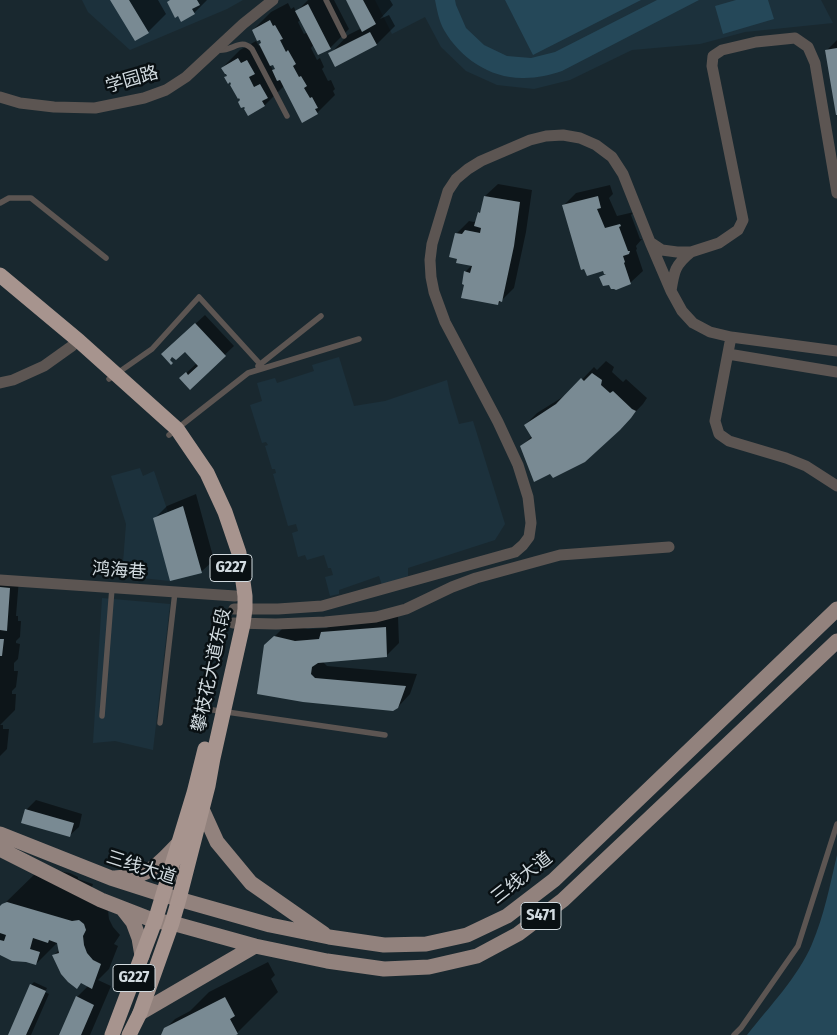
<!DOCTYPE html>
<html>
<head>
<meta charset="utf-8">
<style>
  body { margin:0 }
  canvas { display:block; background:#19282f }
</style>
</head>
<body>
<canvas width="837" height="1035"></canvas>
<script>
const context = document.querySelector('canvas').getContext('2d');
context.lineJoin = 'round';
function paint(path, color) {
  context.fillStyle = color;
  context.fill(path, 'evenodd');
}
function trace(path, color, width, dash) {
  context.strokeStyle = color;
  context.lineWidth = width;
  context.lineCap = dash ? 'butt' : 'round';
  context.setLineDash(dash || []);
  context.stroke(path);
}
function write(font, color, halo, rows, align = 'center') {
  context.font = font + ' "Fira Sans Condensed","Noto Sans SC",sans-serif';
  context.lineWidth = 5;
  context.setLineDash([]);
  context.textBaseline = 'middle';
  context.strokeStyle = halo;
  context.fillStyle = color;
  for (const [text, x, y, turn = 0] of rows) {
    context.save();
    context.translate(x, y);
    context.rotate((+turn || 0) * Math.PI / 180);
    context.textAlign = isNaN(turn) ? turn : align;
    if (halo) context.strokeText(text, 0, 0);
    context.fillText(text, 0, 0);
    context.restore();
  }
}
const built = new Path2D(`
  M82 0H243L227 9 130 50 88 12Z
  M375 0H821L833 23 745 32 700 44 632 50 570 80 534 89 497 85 466 71 441 47 425 17 392 34Z
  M339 357 354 406 385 401 447 380 450 394 459 424 473 421 505 524 495 540 408 568V576L382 585 379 576 339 590V594L330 596 325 577 333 575 331 568H328L324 555 307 560 305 555 298 557 292 533 298 531 296 524 288 526 273 474 276 473 275 469H272L265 446 268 445 266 442 262 443 250 405 262 401 257 383 275 378 277 383 314 371 312 365Z
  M140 468 143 476 154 471 168 512 183 506 202 573 170 581 122 576 126 524 111 476Z
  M102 598 170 604 153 750 115 741 93 743Z`);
const green = new Path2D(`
  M435 0H455L456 5 466 28 484 45 507 56 531 58 555 52 657 0H699L562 71C550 75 538 78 524 78 491 79 460 58 444 30 439 21 437 10 435 0Z
  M505 0H641L533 55Z
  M736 0H768L774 19 723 34 715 6Z
  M837 855V1035H747C769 1007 798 977 812 944 824 916 830 885 837 855Z`);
const shadow = new Path2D(`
  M112 0H158L166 14 148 32Z
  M170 0H207L194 13Z
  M308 0H334L349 29 331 47 319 54 314 44 311 48 317 60 320 58 324 67 322 69 328 81 331 80 335 89 333 91 335 95 317 113 284 86 265 105 246 109 228 75 222 68 240 50 256 41 259 46 262 43 253 30 271 12 288 3 291 9 294 7 296 12ZM301 19 308 32 304 34 298 22ZM273 63 276 68 273 70 270 65Z
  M347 0H390L393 5 380 19 389 15 395 26 377 44 336 65 330 54 348 35 362 28Z
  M837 40V113L826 51Z
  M498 184 532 190 526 232 514 288 498 304 466 285 465 272 472 265 459 258 451 256 457 233 469 221 474 222 478 219 479 213 482 210 485 196Z
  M610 185 613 194 609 198 617 216 634 212 631 215 640 239H642L636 246 637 249 636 250 643 271 630 283 610 284 601 278 605 274 564 205 576 193Z
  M205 315 234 346 190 388 181 378 197 363 185 350 172 345Z
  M606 361 614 367 612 372 623 382 626 379 647 398 643 404 619 429 521 447 532 436 525 425 537 413 569 393 594 367 597 370Z
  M196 494 214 560 201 572 154 519 167 506Z
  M0 578 19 579 16 616H18V621H21L20 637 16 641V643L20 644 18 659 14 663V671H18L16 687 12 691V694H16L15 710 0 725Z
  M398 616 399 643 387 655 323 662 327 666 417 674 410 694 398 707 304 701 265 646 287 624 308 629 327 628 334 620Z
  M0 725H3V729H9L7 749 0 756Z
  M36 800 82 814 79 827 69 836 26 810Z
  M41 868 70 873 78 877V879L93 884 90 893 108 910 109 919 113 927 120 935 114 944 118 946 109 969 98 980 111 986 90 1035H60L77 997 88 986 54 955 60 949 58 942 36 964 0 953V933L1 932H0L3 905Z
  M268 962 275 975 271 979 278 992 237 1033 233 1035H162L165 1029 175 1019 190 1011 209 992Z
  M34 982 47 988 45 992 49 994 31 1035H10L32 984Z`);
const building = new Path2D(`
  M110 0H129L149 33 135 41Z
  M170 0H197L200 5 192 9 195 14 181 22 178 16 175 18 167 2Z
  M346 0H363L376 24 362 32Z
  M308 4 331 49 318 55 295 11Z
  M270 20 273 26 275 25 283 39 280 40 286 52 288 50 296 64 293 66 299 77 301 76 307 86 304 88 310 98 312 97 318 108 315 109 318 114 302 123 280 80 277 81 272 70 275 69 273 65 270 66 259 44 261 43 260 40 257 41 252 30Z
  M370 32 377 45 335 67 328 53Z
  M837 48V115H836L825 50Z
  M238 58 241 63 247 60 255 74 249 77 254 87 260 84 268 98 262 101 265 106 248 116 244 109 245 108 244 107 241 108 238 102 240 100 239 98 238 99 230 85 231 84 230 82 228 84 224 77 227 76 226 74H225L221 68Z
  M484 196 520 202 514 246 502 302 499 301 498 305 461 298 464 285 462 284 464 271 470 273 472 266 456 263 457 259 449 257 455 233 462 234 465 230 480 233 481 228 474 226 478 212 480 213Z
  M598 196 601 208 597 209 605 228 620 224 621 226 619 227 628 251H630L629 254 623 256 625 262 624 263 631 284 616 290 614 289H611L609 285 603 286 599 277 606 274H604L603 271 587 276 584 269 581 270 562 205Z
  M195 323 226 356 190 390 179 378 186 372 188 375 198 366 185 352 176 360 172 357 170 360 173 363 171 365 161 354Z
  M592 373 602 380 601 385 610 393 613 391 632 409 636 411 631 418 620 430 585 462 553 478 550 474 534 482 520 446 532 438 524 425 556 404 581 378 584 381Z
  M183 506 202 573 170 581 153 518Z
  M0 587 10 588 7 631 0 630Z
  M386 627 387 657 318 663 312 667 311 674 315 678 406 686 398 708 393 711 303 702 257 694 264 645 274 636 295 641 319 639 321 632Z
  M0 639H4L2 656H0Z
  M25 809 74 823 70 837 21 823Z
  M7 902 72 921 79 920 84 924 86 930 83 936 84 945 87 953 93 960 101 964 92 989 81 983 77 989 68 982 61 974 52 955 59 953 57 943 49 940 48 943 33 938 30 949 40 952 36 965 26 962 12 961 0 955V940L4 941 6 935 0 933V906L2 904Z
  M30 984 46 991 26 1035H8Z
  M76 996 94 1005 81 1035H59Z
  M225 997 235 1016 230 1019 238 1034 236 1035H161L164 1028Z`);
const lane = new Path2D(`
  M326 0 344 36
  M217 50C233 52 240 37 252 49L287 116
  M0 203 9 198H31L106 258
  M258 366 321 316
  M109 379 152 349 199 297 260 364
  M169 435 248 373 359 339
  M213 710 385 735
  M102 716 112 588
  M160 723 175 592
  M734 1035 741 1028 798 946 837 824`);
const street = new Path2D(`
  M0 97 20 103 54 107 95 108 144 98 166 90 186 77 243 24 273 0
  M650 242 662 250 677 252H691L719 243 738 230 743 220 712 66 713 56 722 50 756 42 795 38 808 47 815 63 837 193
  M671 291C674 271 675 265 691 252
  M731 337 715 421 719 434 729 441 786 458 806 466 837 486
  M728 354 837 372
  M0 383 13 380 44 366 72 346
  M0 580 235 596
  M234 609H278L322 606 515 552 523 545 529 537 531 523 528 497 518 465 498 422 445 322 434 292 431 277 430 260 432 244 448 191 456 179 468 169 481 161 530 140 546 136 563 135 580 138 596 145 612 157 623 174 650 242 671 291 682 311 693 323 710 332 731 337 837 351
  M233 623 276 624 325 622 376 617 406 609 452 587 476 578 560 555 669 547`);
const primary = new Path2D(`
  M202 809 217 842 251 883 324 934
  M0 834 111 878 164 895 270 925 329 937 384 945 426 944 467 935 507 916 554 880 837 609
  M0 849 101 900 155 921 172 923 255 946 327 961 384 969 429 967 477 956 518 934 563 900 837 641
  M115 878C125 877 136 877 146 872 159 866 169 853 179 843
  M122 908 133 922 139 938 142 956
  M140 1013 255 946`);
const highway = new Path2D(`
  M0 275 79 341 177 429 207 473 225 512 239 553 245 596V609L243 624 213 758 208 786 179 899 172 923 140 1013 129 1035
  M112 1035 155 921 194 793 205 749`);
const shields = [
  [231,568,42],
  [541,916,40],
  [134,978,42]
];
const shieldNames = [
  ["G227",231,568],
  ["S471",541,916],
  ["G227",134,978]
];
const streetNames = [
  ["学园路",132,80,-16],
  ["鸿海巷",119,571,4],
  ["攀枝花大道东段",212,670,-78],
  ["三线大道",141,868,18],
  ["三线大道",522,878,-38]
];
paint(built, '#1c313c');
paint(green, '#254859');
paint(shadow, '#0007');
paint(building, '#798a93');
trace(lane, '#5c5552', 5.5);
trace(street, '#5c5552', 11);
trace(primary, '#92827d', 15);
trace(highway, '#a7948e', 15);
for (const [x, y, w] of shields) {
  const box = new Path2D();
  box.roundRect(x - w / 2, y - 13.5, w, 27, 4);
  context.fillStyle = '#091013';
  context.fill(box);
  trace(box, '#d2dbe0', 1);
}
write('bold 16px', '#d2dbe0', null, shieldNames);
write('18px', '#d2dbe0', '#091013', streetNames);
</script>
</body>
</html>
